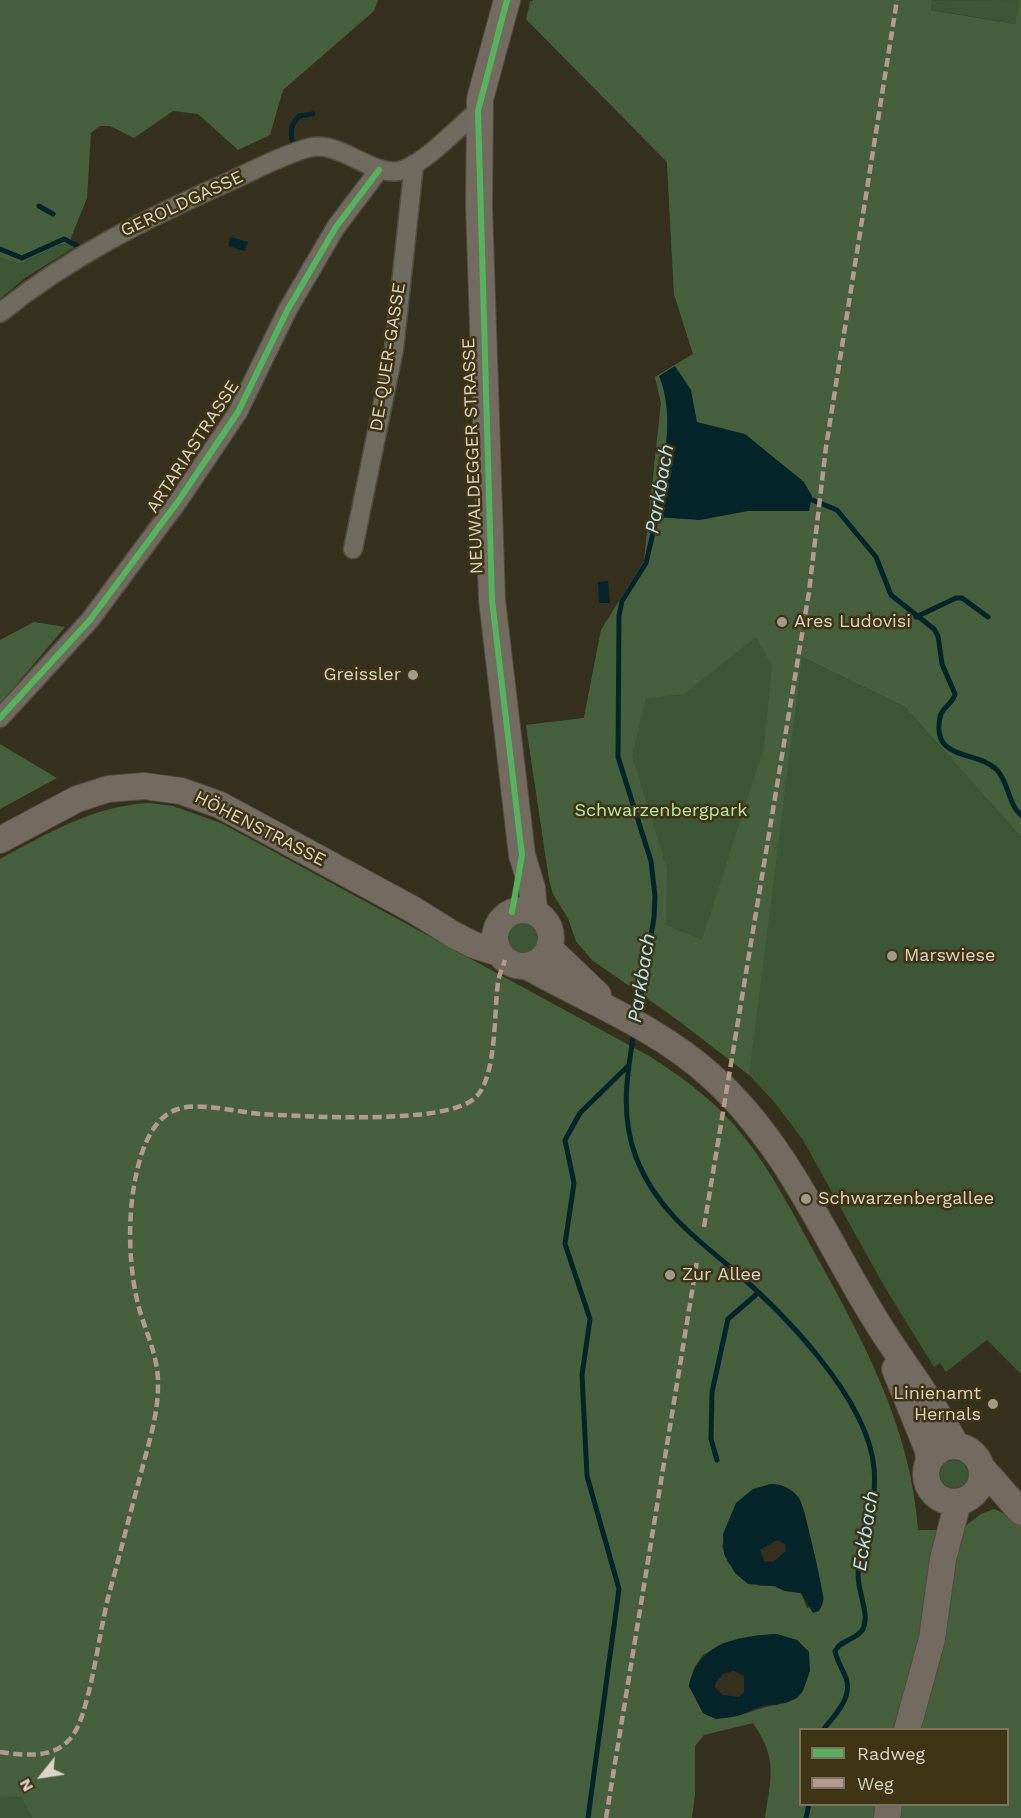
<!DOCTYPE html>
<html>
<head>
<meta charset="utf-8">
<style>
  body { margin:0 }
  #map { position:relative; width:1021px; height:1818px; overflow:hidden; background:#36301f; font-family:"Work Sans",sans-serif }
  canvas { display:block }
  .legend { position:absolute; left:799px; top:1728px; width:210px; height:78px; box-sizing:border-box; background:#3f3416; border:2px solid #7d745c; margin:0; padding:8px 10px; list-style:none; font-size:18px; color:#dbd5c4 }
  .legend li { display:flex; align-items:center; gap:12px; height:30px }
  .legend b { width:30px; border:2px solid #7d745c }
  .north { position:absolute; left:12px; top:1746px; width:60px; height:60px; -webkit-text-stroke:4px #3f3416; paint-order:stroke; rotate:240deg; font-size:16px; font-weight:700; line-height:24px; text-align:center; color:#dbd5c4 }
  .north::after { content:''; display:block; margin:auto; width:21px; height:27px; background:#dbd5c4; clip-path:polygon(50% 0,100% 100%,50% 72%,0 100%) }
</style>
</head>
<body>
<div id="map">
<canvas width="1021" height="1818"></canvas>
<ul class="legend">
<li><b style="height:8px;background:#56b35d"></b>Radweg</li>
<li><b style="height:8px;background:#b69a8f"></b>Weg</li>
</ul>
<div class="north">N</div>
</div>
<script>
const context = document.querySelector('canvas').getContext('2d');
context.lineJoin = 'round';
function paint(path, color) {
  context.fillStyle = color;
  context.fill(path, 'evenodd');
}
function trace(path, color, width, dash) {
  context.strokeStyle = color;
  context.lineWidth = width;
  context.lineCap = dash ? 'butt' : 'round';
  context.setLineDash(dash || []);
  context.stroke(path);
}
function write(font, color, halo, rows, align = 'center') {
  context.font = font + ' "Work Sans",sans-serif';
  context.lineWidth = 5;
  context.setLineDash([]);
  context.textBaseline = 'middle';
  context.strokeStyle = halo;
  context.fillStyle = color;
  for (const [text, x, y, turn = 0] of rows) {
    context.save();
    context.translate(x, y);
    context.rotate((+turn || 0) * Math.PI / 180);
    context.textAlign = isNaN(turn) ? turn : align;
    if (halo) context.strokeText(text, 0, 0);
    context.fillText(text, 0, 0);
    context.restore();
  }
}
const green = new Path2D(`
  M1019 0 1015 24 904 5 802 657 905 707 1021 837V1374L987 1340 946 1372 940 1363 934 1367 884 1286 803 1140 775 1103 749 1075 713 1045 592 960 576 941 568 918 553 894 549 879 526 725 584 718 601 630 644 561 661 403 655 377 693 354 674 294 667 162 526 19 530 1Z
  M70 238 78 245 25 278 0 299V258L20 264 61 244 68 245Z
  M508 938a15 15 0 1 1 30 0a15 15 0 1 1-30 0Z
  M940 1474a14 14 0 1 1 28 0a14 14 0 1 1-28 0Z
  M17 1795 21 1797 32 1818H0V1796Z`);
const forest = new Path2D(`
  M0 0H378L374 11 283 90 270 135 238 150 198 114 173 111 134 138 110 126H100L91 133 87 198 68 245 61 244 20 264 0 258Z
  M932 0 931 10 1015 24 1019 0H1021V837L905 707 802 657 749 1075 662 1008 592 960 576 941 568 918 553 894 549 879 526 725 584 718 601 630 644 561 661 403 655 377 693 354 674 294 667 162 526 19 533 0ZM756 637 772 666 764 747 702 940 666 925 667 869 632 756 646 698 684 694Z
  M34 622 65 627 0 704V640Z
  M0 744 57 778 0 809Z
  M149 803 173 806 223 824 651 1057C686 1080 719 1104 744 1137 772 1172 792 1212 813 1250 862 1338 911 1427 918 1530H960L981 1514 994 1509 1012 1517 1021 1527V1818H765C771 1776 778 1760 753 1723L704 1735 695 1746V1795L692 1818H32L21 1797 0 1796V859C48 833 93 806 149 803ZM771 1484C807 1484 806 1523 812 1548 815 1565 820 1582 824 1599L807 1608 801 1593 785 1591 774 1586H759L728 1563 722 1546C734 1513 733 1493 771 1484ZM771 1634 797 1640 809 1652 778 1705C755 1706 725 1728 703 1713L689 1686 694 1668 703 1655 723 1643ZM800 1730H1008V1804H800Z`);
const water = new Path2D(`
  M231 237 248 242 245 251 228 246Z
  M675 366 691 390 697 422 745 434 804 482 812 496 809 511H748L700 520 654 517C661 472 677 420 659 376Z
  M608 581 610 603H599L598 582Z
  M771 1484C781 1484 793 1490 799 1498 804 1506 823 1586 823 1598 824 1603 821 1607 819 1611L813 1613 801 1593 785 1591 774 1586 748 1584 735 1573 724 1554 723 1534 736 1503 753 1489ZM777 1540 785 1544 786 1551 773 1562 764 1561 760 1550Z
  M777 1634 797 1640 809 1652 810 1671 803 1691 797 1698 786 1703 762 1706 738 1716 716 1719 703 1713 689 1686C698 1642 739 1636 777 1634ZM734 1671 744 1676V1692L739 1697 723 1695 715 1687 716 1682 723 1674Z`);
const stream = new Path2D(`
  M293 145C290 131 290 126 299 116L313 114
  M39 206 53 214
  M0 249 22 258 64 239 78 246
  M805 497 837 510 876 557 891 595 934 629 938 636 942 664 955 694C953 704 942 707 940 717 931 762 976 749 997 770 1009 783 1008 804 1021 815
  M916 617 956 598H962L988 617
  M637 1017 654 918 655 896 651 861 618 757 619 616 622 601 646 563 658 511
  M634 1032C627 1074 620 1116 636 1157 654 1205 691 1235 729 1266 781 1310 868 1398 874 1468 877 1498 867 1537 859 1566 854 1586 871 1613 863 1629 857 1640 841 1639 835 1651 837 1661 842 1668 846 1678 853 1698 834 1716 823 1730
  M717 1460 711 1439 712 1392 728 1319 758 1293
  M588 1818 619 1589 587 1476 582 1375 590 1319 565 1244 574 1183 565 1140 580 1113 628 1066
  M806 1818 809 1804`);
const street = new Path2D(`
  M0 313C68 258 145 219 224 184 251 172 279 156 308 148 339 139 370 176 399 171 423 166 458 127 478 111
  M353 549 394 349 414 164
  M0 718 90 620 179 500 238 412 288 309 336 227 379 170`);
const secondary = new Path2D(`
  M507 0 480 99 479 206 492 600 522 855 532 888 534 912
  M0 840 77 799 108 789 144 786 181 791 220 805 414 910 454 935 474 945 499 953
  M495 938a28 28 0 1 1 56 0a28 28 0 1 1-56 0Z
  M549 948 598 995
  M527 966C588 1001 657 1027 710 1075 786 1142 823 1235 875 1319 901 1362 933 1401 956 1445
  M895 1369 928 1450 929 1460
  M926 1474a28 28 0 1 1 56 0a28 28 0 1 1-56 0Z
  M982 1468 1021 1512
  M907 1730 932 1639 943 1559 958 1502
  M887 1818 889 1804`);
const quiet = new Path2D(`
  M704 1227 809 592 826 447 897 0
  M0 1752C22 1755 51 1759 68 1741 75 1734 79 1725 82 1716 95 1676 99 1634 109 1594 120 1554 130 1514 141 1473 148 1445 158 1416 158 1386 159 1353 142 1327 136 1295 128 1256 128 1209 137 1171 142 1148 153 1117 178 1109 198 1102 238 1112 260 1114 303 1116 448 1126 476 1097 497 1076 494 1011 498 982 499 975 503 967 505 960
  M606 1818 697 1261`);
const cycleway = new Path2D(`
  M507 0 478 111 492 600 522 855 512 912
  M0 718 90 620 179 500 238 412 288 309 336 227 379 170`);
const markers = [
  [782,622,6,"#a19b8a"],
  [413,675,6,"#a19b8a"],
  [892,956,6,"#a19b8a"],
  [806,1199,6,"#a19b8a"],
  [670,1275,6,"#a19b8a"],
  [993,1404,6,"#a19b8a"]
];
const streetNames = [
  ["GEROLDGASSE",182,204,-25],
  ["DE-QUER-GASSE",388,357,-81],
  ["ARTARIASTRASSE",193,447,-57],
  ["NEUWALDEGGER STRASSE",473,456,-92],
  ["HÖHENSTRASSE",260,829,27]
];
const poiNames = [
  ["Ares Ludovisi",794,622],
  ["Greissler",401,675,"right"],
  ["Marswiese",904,956],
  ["Schwarzenbergallee",818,1199],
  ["Zur Allee",682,1275],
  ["Linienamt",981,1394,"right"],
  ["Hernals",981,1415,"right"]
];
const parkNames = [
  ["Schwarzenbergpark",661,811]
];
const waterNames = [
  ["Parkbach",660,489,-80],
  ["Parkbach",642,978,-81],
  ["Eckbach",866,1531,-81]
];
paint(green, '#3d5635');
paint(forest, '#46603d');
paint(water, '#06252b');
trace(stream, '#06252b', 5);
trace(street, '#524d3f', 21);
trace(secondary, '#524d3f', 28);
trace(street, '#6f6b5e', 18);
trace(secondary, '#736b60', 26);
trace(quiet, '#b69a8f', 4.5, [9, 4.5]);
trace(cycleway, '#56b35d', 6);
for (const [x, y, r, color] of markers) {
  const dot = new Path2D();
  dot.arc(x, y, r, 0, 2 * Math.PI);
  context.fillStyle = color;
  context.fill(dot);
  trace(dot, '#3f3416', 2);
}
write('18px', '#dbd5c4', '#3f3416', streetNames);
write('18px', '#dbd5c4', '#3f3416', poiNames, 'left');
write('18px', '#b5e9ab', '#3f3416', parkNames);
write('italic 20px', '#b1e8f7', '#3f3416', waterNames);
</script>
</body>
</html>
